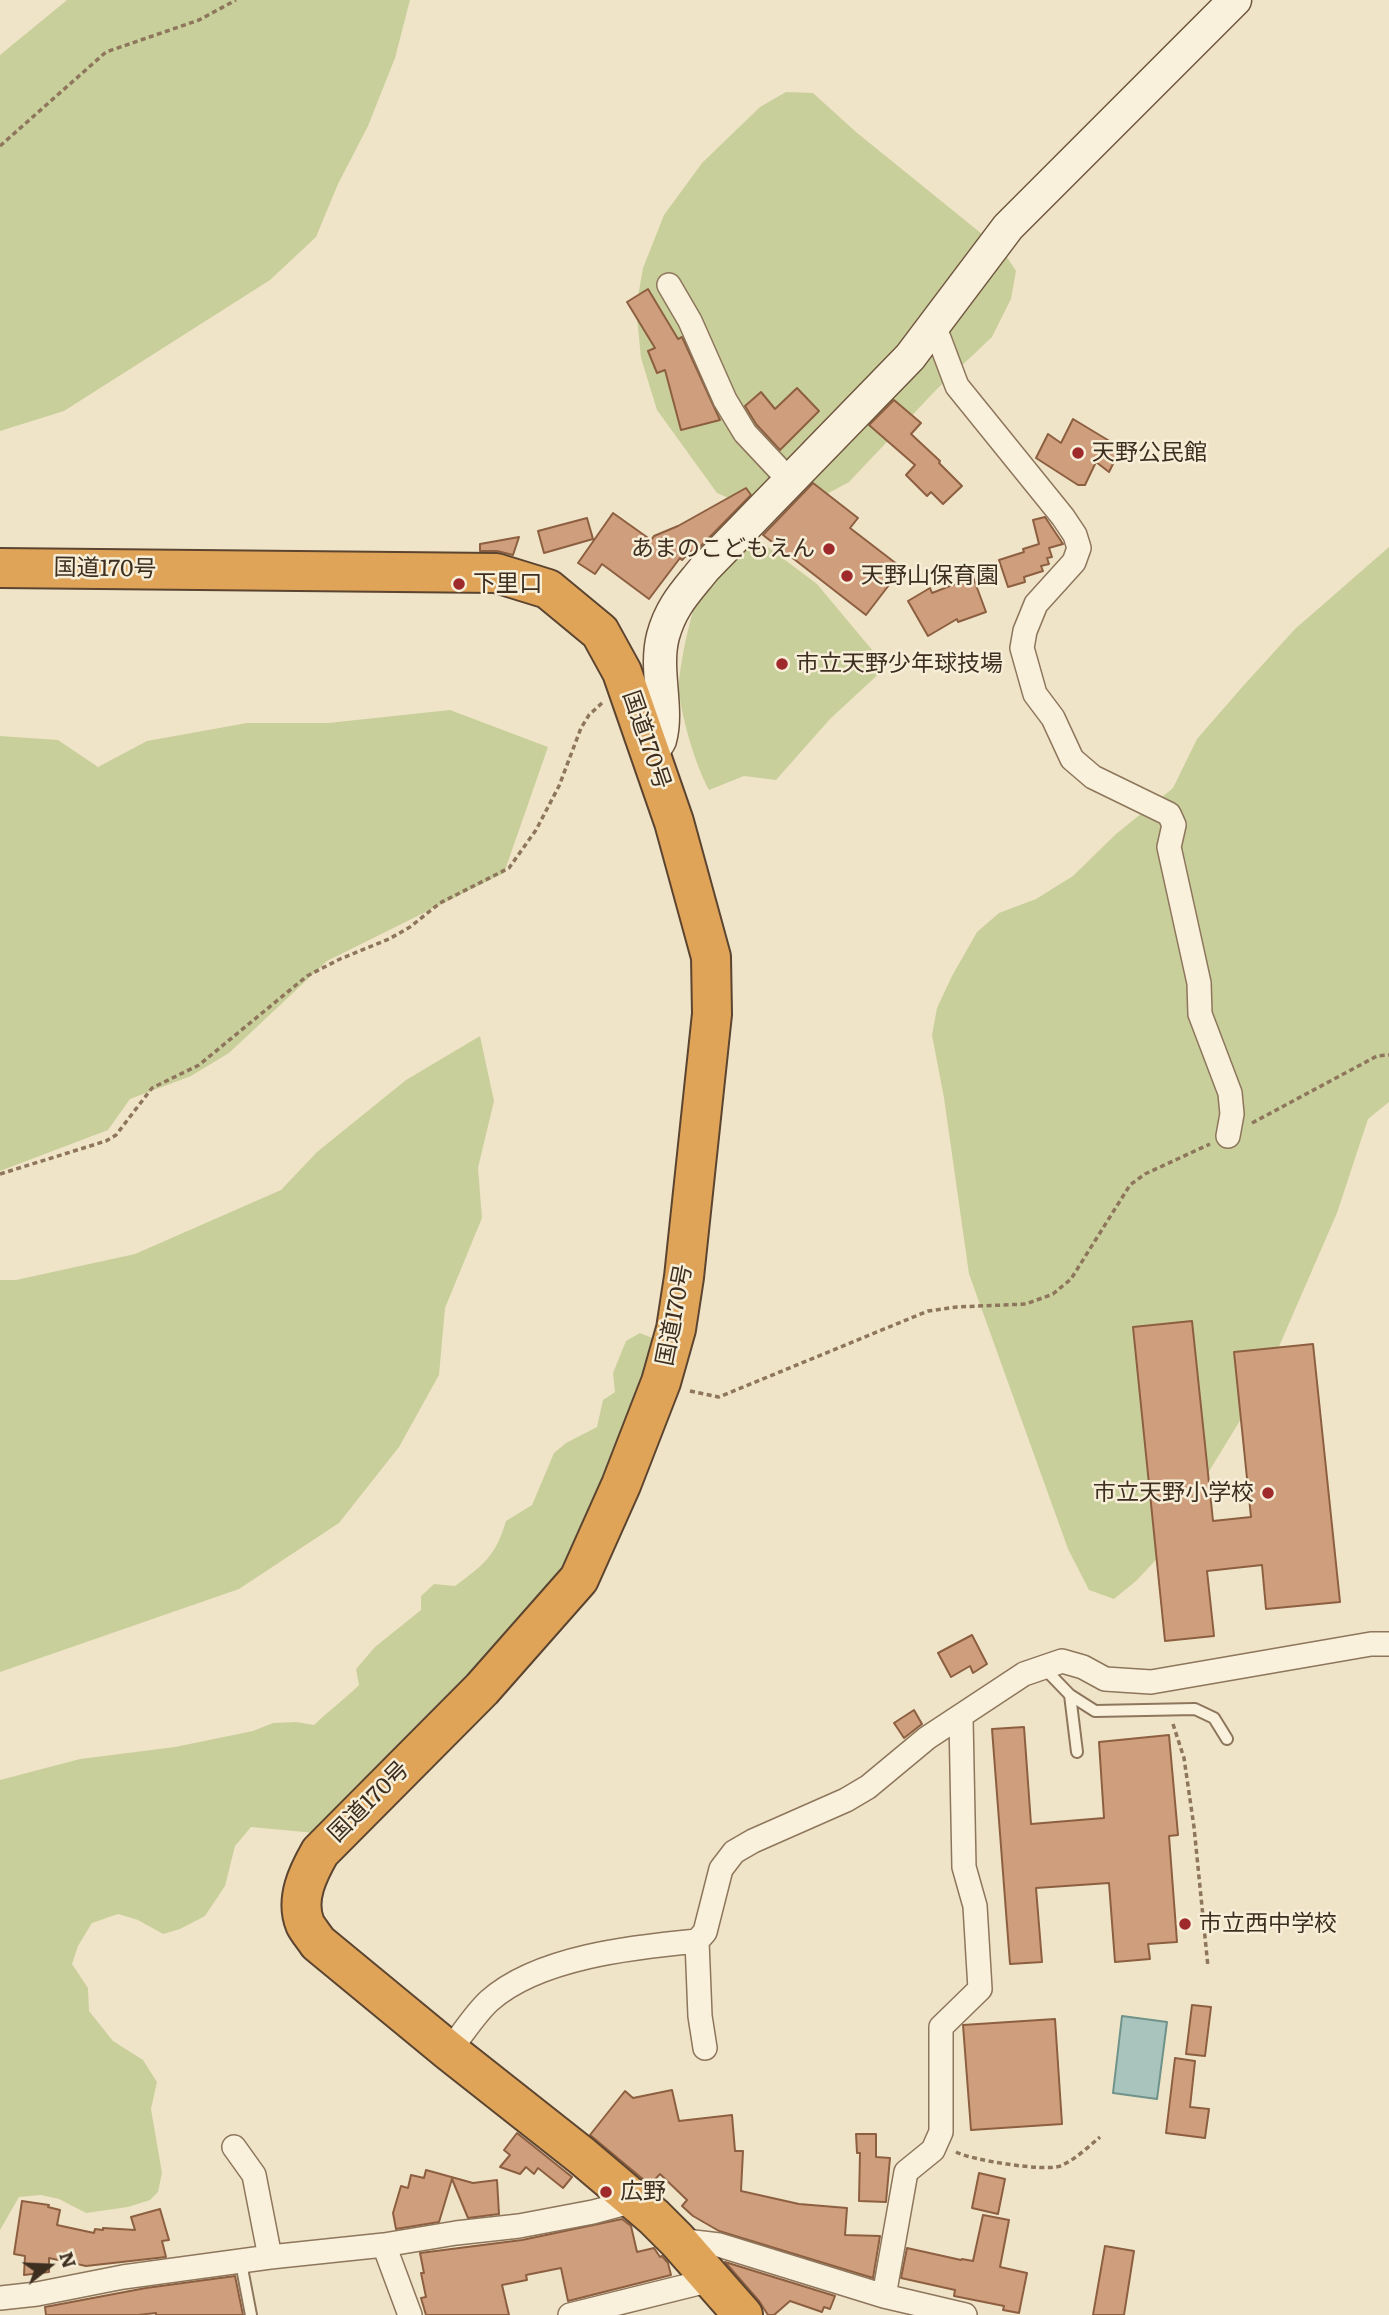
<!DOCTYPE html>
<html>
<head>
<meta charset="utf-8">
<style>
  body { margin:0 }
  #map { position:relative; width:1389px; height:2315px; overflow:hidden; background:#f0e4c8; font-family:Literata,serif }
  canvas { display:block }
  .north { position:absolute; left:14px; top:2231px; width:70px; height:70px; -webkit-text-stroke:5px #f7eed8; paint-order:stroke; rotate:72deg; font-size:19px; font-weight:700; line-height:28px; text-align:center; color:#3d2e20 }
  .north::after { content:''; display:block; margin:auto; width:24px; height:32px; background:#3d2e20; clip-path:polygon(50% 0,100% 100%,50% 72%,0 100%) }
</style>
</head>
<body>
<div id="map">
<canvas width="1389" height="2315"></canvas>
<div class="north">N</div>
</div>
<script>
const context = document.querySelector('canvas').getContext('2d');
context.lineJoin = 'round';
function paint(path, color) {
  context.fillStyle = color;
  context.fill(path, 'evenodd');
}
function trace(path, color, width, dash) {
  context.strokeStyle = color;
  context.lineWidth = width;
  context.lineCap = dash ? 'butt' : 'round';
  context.setLineDash(dash || []);
  context.stroke(path);
}
function write(font, color, halo, rows, align = 'center') {
  context.font = font + ' Literata,"Noto Sans JP",serif';
  context.lineWidth = 5;
  context.setLineDash([]);
  context.textBaseline = 'middle';
  context.strokeStyle = halo;
  context.fillStyle = color;
  for (const [text, x, y, turn = 0] of rows) {
    context.save();
    context.translate(x, y);
    context.rotate((+turn || 0) * Math.PI / 180);
    context.textAlign = isNaN(turn) ? turn : align;
    if (halo) context.strokeText(text, 0, 0);
    context.fillText(text, 0, 0);
    context.restore();
  }
}
const green = new Path2D(`
  M67 0H410L395 58 368 126 338 184 316 237 270 280 64 411 0 431V55Z
  M786 92 813 93 856 132 1003 251 1016 271 1011 299 992 337 936 390 849 482 801 508 766 515 717 493 657 410 641 358 636 308 643 268 664 215 702 163 760 107Z
  M752 535 817 584 878 657 883 670 830 719 776 780 744 776 709 790C695 764 683 722 679 693 677 673 693 601 703 584 710 570 740 547 752 535Z
  M1389 547V1102L1368 1119 1337 1213 1274 1358 1241 1419 1197 1491 1170 1545 1136 1581 1114 1599 1089 1590 1068 1549 969 1274 944 1098 932 1035 937 1008 952 976 977 932 999 913 1036 899 1073 876 1116 834 1173 788 1197 739 1244 685 1295 629Z
  M450 710 548 747 504 873 327 961 229 1053 191 1076 130 1099 108 1130 0 1171V736L58 740 98 767 147 741 247 723H328Z
  M480 1036 494 1101 478 1168 482 1218 445 1308 439 1375 399 1447 339 1523 239 1589 0 1672V1280H16L135 1254 281 1190 317 1152 406 1080Z
  M640 1333 657 1340 573 1565 495 1660 315 1833 251 1827 235 1846 225 1886 205 1916 180 1929 163 1934 138 1920 118 1914 92 1923 78 1946 72 1964 88 1988 89 2011 113 2041 143 2060 157 2082 151 2109 162 2173 158 2192 150 2200 128 2207 86 2213 59 2199 41 2195 19 2197 0 2230V1780L80 1759 175 1747 253 1731 273 1723 296 1722 314 1725C328 1711 344 1700 359 1685L356 1669 375 1647 421 1610V1596L434 1584 455 1586C484 1565 496 1555 506 1521L532 1505 554 1453 566 1443 597 1427 603 1400 615 1392 613 1373 626 1341Z`);
const water = new Path2D(`
  M1122 2016 1167 2022 1157 2099 1113 2093Z`);
const building = new Path2D(`
  M648 289 678 339 682 337 720 420 681 430 665 370 657 373 648 351 655 348 627 302Z
  M797 388 819 411 780 450 756 424 745 406 761 392 775 409Z
  M894 400 921 423 911 434 940 461 939 463 962 486 943 504 931 492 927 496 906 475 915 465 869 425Z
  M1073 419 1121 448 1109 472 1096 462 1085 485H1078L1036 458 1048 434 1061 443Z
  M813 483 858 518 850 528 902 568 866 615 763 535Z
  M746 488 751 495 693 554 691 551 682 560 680 558 649 599 602 564 595 574 578 563 613 513 651 540 654 536 678 526Z
  M1045 517 1063 544 1049 548 1052 557 1047 558 1049 564 1041 566 1043 571 1024 577 1025 582 1008 587 999 560 1024 552 1023 549 1039 544 1033 520Z
  M587 518 593 539 544 553 538 531Z
  M519 537 513 555 497 551H480V544Z
  M973 577 986 612 958 622 957 619 928 636 908 601 930 588 932 593Z
  M1192 1321 1213 1521 1251 1517 1234 1352 1313 1344 1340 1602 1266 1609 1262 1565 1207 1571 1214 1636 1165 1641 1133 1327Z
  M972 1635 987 1664 973 1673 970 1666 951 1677 938 1653Z
  M914 1710 922 1724 904 1738 894 1723Z
  M1024 1727 1031 1824 1104 1818 1099 1742 1169 1735 1178 1835 1169 1836 1177 1942 1148 1944 1150 1959 1115 1962 1109 1883 1036 1888 1042 1962 1010 1964 992 1729Z
  M1192 2005 1211 2007 1205 2056 1186 2054Z
  M1055 2019 1062 2124 971 2130 963 2025Z
  M1175 2058 1195 2061 1190 2107 1209 2109 1205 2138 1166 2133Z
  M672 2090 679 2121 732 2115 735 2151H743L741 2191 799 2204 847 2208 845 2235 880 2236 873 2278 719 2231 693 2216 682 2206 687 2200 660 2174 650 2185 590 2135 625 2091 633 2098Z
  M517 2133 572 2177 563 2188 538 2168 534 2174 526 2167 520 2174 500 2167 510 2155 504 2150Z
  M856 2134H876V2157L890 2158 886 2202 859 2201 860 2153H857Z
  M426 2170 473 2183 497 2180 499 2214 468 2218 452 2179 439 2222 396 2229 393 2213 401 2186 408 2188 411 2175 424 2178Z
  M979 2173 1005 2179 998 2214 972 2208Z
  M22 2201 49 2205 48 2207 60 2210 57 2225 94 2233 95 2229 103 2230V2228L135 2230 131 2217 160 2209 169 2240 162 2241 166 2257 86 2266 49 2258V2272L24 2275 25 2256 14 2254Z
  M983 2215 1009 2220 1000 2267 1027 2273 1019 2313 1003 2310 1004 2306 954 2296 955 2290 901 2278 907 2248 961 2260 962 2259 973 2261Z
  M622 2219 631 2226 637 2252 654 2248 660 2257 662 2256 668 2263 671 2275 568 2301 561 2268 526 2275 527 2280 502 2285 509 2315H426L421 2298 426 2297 421 2273H424L420 2253 522 2240Z
  M1105 2246 1134 2251 1124 2315H1093Z
  M725 2262 835 2296 830 2309 824 2307 822 2312 790 2301 774 2315H768L759 2301Z
  M235 2276 243 2315H156V2313L138 2315H46L45 2307 146 2288Z`);
const path = new Path2D(`
  M0 146 106 52 199 20 236 0
  M1252 1123 1377 1056 1389 1055
  M0 1174 106 1141 116 1135 152 1088 199 1065 307 976 340 959 389 939 410 927 440 903 509 868 536 830 559 786 581 728 589 715 602 703
  M690 1391 719 1397 928 1311 957 1307 1026 1304 1053 1294 1071 1279 1130 1185 1145 1174 1210 1144
  M1173 1724 1184 1758 1194 1827 1208 1967
  M956 2152C971 2160 1045 2172 1060 2166 1075 2160 1088 2147 1100 2137`);
const lane = new Path2D(`
  M1043 1667 1070 1695 1095 1711 1195 1709 1214 1718 1227 1739
  M1070 1695 1077 1752
  M241 2263 251 2315`);
const street = new Path2D(`
  M669 285 690 321 725 400 745 433 790 481
  M934 325 957 386 1063 517 1075 535 1079 548 1074 562 1036 604 1025 631 1022 648 1035 694 1053 718 1072 759 1093 777 1169 814 1174 825 1169 847 1199 983 1200 1014 1230 1093 1232 1114 1228 1136
  M697 1941 700 2016 705 2048
  M449 2051C462 2035 474 2015 489 2001 538 1957 634 1947 697 1941L705 1932 721 1869 734 1852 753 1841 846 1800 868 1787 927 1738 1024 1674 1062 1661 1083 1667 1105 1679 1151 1682 1371 1644H1389
  M234 2147 254 2175 270 2257
  M677 2240 719 2245 884 2296 965 2315
  M384 2245 410 2315
  M884 2296 906 2172 933 2150 941 2132V2027L980 1989 975 1906 964 1867 961 1718
  M0 2298 37 2294 123 2277 270 2257 384 2245 456 2233 519 2226 593 2212 634 2201
  M570 2315 711 2280`);
const secondary = new Path2D(`
  M650 752C654 748 658 745 660 740 669 709 654 670 663 636 671 606 686 592 705 568L910 357 1008 227 1235 0`);
const highway = new Path2D(`
  M0 568 496 573 548 589 600 632 622 672 674 822 711 957 712 1014 684 1277 676 1329 661 1382 621 1485 579 1579 482 1689 320 1852C308 1873 295 1899 305 1924 308 1930 314 1937 318 1943L449 2051 582 2156 654 2217 677 2240 743 2315`);
const markers = [
  [1078,453,7,"#9e2a2b"],
  [829,549,7,"#9e2a2b"],
  [847,576,7,"#9e2a2b"],
  [459,584,7,"#9e2a2b"],
  [782,664,7,"#9e2a2b"],
  [1268,1493,7,"#9e2a2b"],
  [1185,1924,7,"#9e2a2b"],
  [606,2192,7,"#9e2a2b"]
];
const poiNames = [
  ["天野公民館",1092,453],
  ["あまのこどもえん",815,549,"right"],
  ["天野山保育園",861,576],
  ["下里口",473,584],
  ["市立天野少年球技場",796,664],
  ["市立天野小学校",1254,1493,"right"],
  ["市立西中学校",1199,1924],
  ["広野",620,2192]
];
const streetNames = [
  ["国道170号",105,569,1],
  ["国道170号",646,740,71],
  ["国道170号",675,1315,-79],
  ["国道170号",369,1802,-45]
];
paint(green, '#c9cf9b');
paint(water, '#a9c4bc');
trace(water, '#6f938a', 2);
paint(building, '#cf9f7d');
trace(building, '#8d5f41', 2);
trace(lane, '#8d765c', 14);
trace(street, '#8d765c', 26);
trace(secondary, '#6f573f', 35);
trace(highway, '#5b4430', 42);
trace(path, '#8d765c', 3.5, [5, 3.5]);
trace(lane, '#faf1dc', 10);
trace(street, '#faf1dc', 23);
trace(secondary, '#faf1dc', 32);
trace(highway, '#e0a458', 38);
for (const [x, y, r, color] of markers) {
  const dot = new Path2D();
  dot.arc(x, y, r, 0, 2 * Math.PI);
  context.fillStyle = color;
  context.fill(dot);
  trace(dot, '#f7eed8', 2.5);
}
write('23px', '#3d2e20', '#f7eed8', poiNames, 'left');
write('23px', '#3d2e20', '#f7eed8', streetNames);
</script>
</body>
</html>
